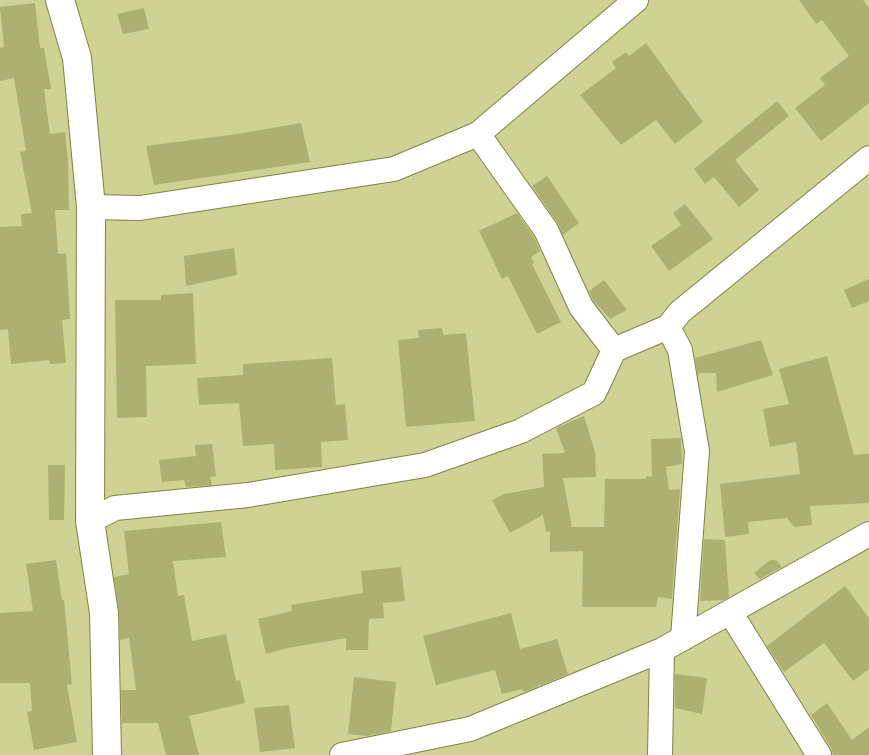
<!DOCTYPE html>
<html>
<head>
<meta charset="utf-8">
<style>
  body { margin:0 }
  canvas { display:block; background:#ced393 }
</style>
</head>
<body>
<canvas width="869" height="755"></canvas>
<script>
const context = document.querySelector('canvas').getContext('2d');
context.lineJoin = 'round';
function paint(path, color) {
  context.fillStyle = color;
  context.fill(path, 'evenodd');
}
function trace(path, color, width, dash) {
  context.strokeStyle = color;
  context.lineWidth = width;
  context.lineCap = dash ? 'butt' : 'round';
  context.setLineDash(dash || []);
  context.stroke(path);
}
const building = new Path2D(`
  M799 0H863L869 8V103L821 141 795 108 825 85 820 78 849 56 822 20 816 24Z
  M35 3 40 48H44L51 89H44L50 134 65 132 68 161 69 210H55L58 254 66 253 70 319 62 320 66 363 50 364 49 360 11 364 8 329 0 330V227L22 226 21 214 32 213 20 152 26 151 14 78 0 81V48L4 47 0 7Z
  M144 8 149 29 123 34 117 14Z
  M646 43 703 122 675 144 656 120 621 145 580 95 616 68 612 62 626 52 629 56Z
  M777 101 789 116 735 160 759 190 739 207 714 177 705 184 694 169Z
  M301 123 310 162 154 185 146 146 237 134Z
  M547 176 579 223 563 235 557 222 532 186Z
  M685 204 713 239 669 271 651 246 681 225 673 213Z
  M517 213 534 237 540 251 531 257 534 263 532 264 561 322 537 334 508 276 502 279 479 231Z
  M234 248 237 275 186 286 184 256Z
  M869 279V301L852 308 844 290Z
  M604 280 627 310 610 319 593 300 589 291Z
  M193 293 196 364 146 366 147 417 117 418 115 300H161V295Z
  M442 328 443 335 466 333 475 421 406 427 398 340 419 338 418 330Z
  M761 340 773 375 717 392 716 373H699L698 377 695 358Z
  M827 356 854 455 869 454V503L810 506 812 525 794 527 787 518 748 522 749 534 725 537 720 484 800 474 796 442 770 447 763 409 789 404 779 369Z
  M332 358 336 405 345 404 348 440 321 442 322 467 275 470 274 444 243 446 239 403 199 405 197 378 243 375V364Z
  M584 416 595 452 596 477 563 478 572 527H604L605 479H646V476L652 477 651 439 681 438 682 464 666 467 669 490 680 489 672 599 658 597 656 607H582L583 551 550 552V531L546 532 543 515 510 533 492 500 504 494 544 487 542 454 565 453 556 428Z
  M212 444 216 476 210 477 212 485 186 487 184 480 162 482 159 460 196 456 195 445Z
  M48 465H65L64 520H49Z
  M221 522 226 557 173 561 178 596 184 595 192 641 226 634 236 681 240 680 245 703 189 716 199 755H166L158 723H122L121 690H136L129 638 120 640 119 611 114 577 129 574 124 531Z
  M704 539 725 540 729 597 724 600 700 601Z
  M56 560 62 600H64L72 684 67 685 77 742 34 750 27 712 32 711 30 683H0V613L33 611 26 564Z
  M770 560H776L782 567 760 579 754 573Z
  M401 567 405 601 383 603 384 618 369 619 368 650H346V638L288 648 266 654 258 619 292 611 291 605 363 593 361 571Z
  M845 586 869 618V669L853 681 824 643 784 672 767 646Z
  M511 613 520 649 557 639 568 674 524 692 522 689 502 694 495 670 436 685 423 636Z
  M675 674 707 678 702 714 675 708Z
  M354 677 396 682 391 731 367 736 348 734Z
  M827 703 852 740 869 727V755H833L831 748 811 715Z
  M289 705 295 748 260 752 254 708Z`);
const minor = new Path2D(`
  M478 134 546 230 581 307 614 350
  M91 207 140 208 394 169 478 134 636 0
  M668 327 680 350 697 451 683 638
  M90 521 115 508 248 495 425 465 521 431 594 393 614 350 668 327 680 312 869 158
  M730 612 819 755
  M342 755 470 729 662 650 869 534
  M660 755 662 650`);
const tertiary = new Path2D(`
  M60 0 77 58 91 207 90 521 104 613 107 755`);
paint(building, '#acb172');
trace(minor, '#7f8345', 26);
trace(tertiary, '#7f8345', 30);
trace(minor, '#fff', 24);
trace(tertiary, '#fff', 28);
</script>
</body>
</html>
